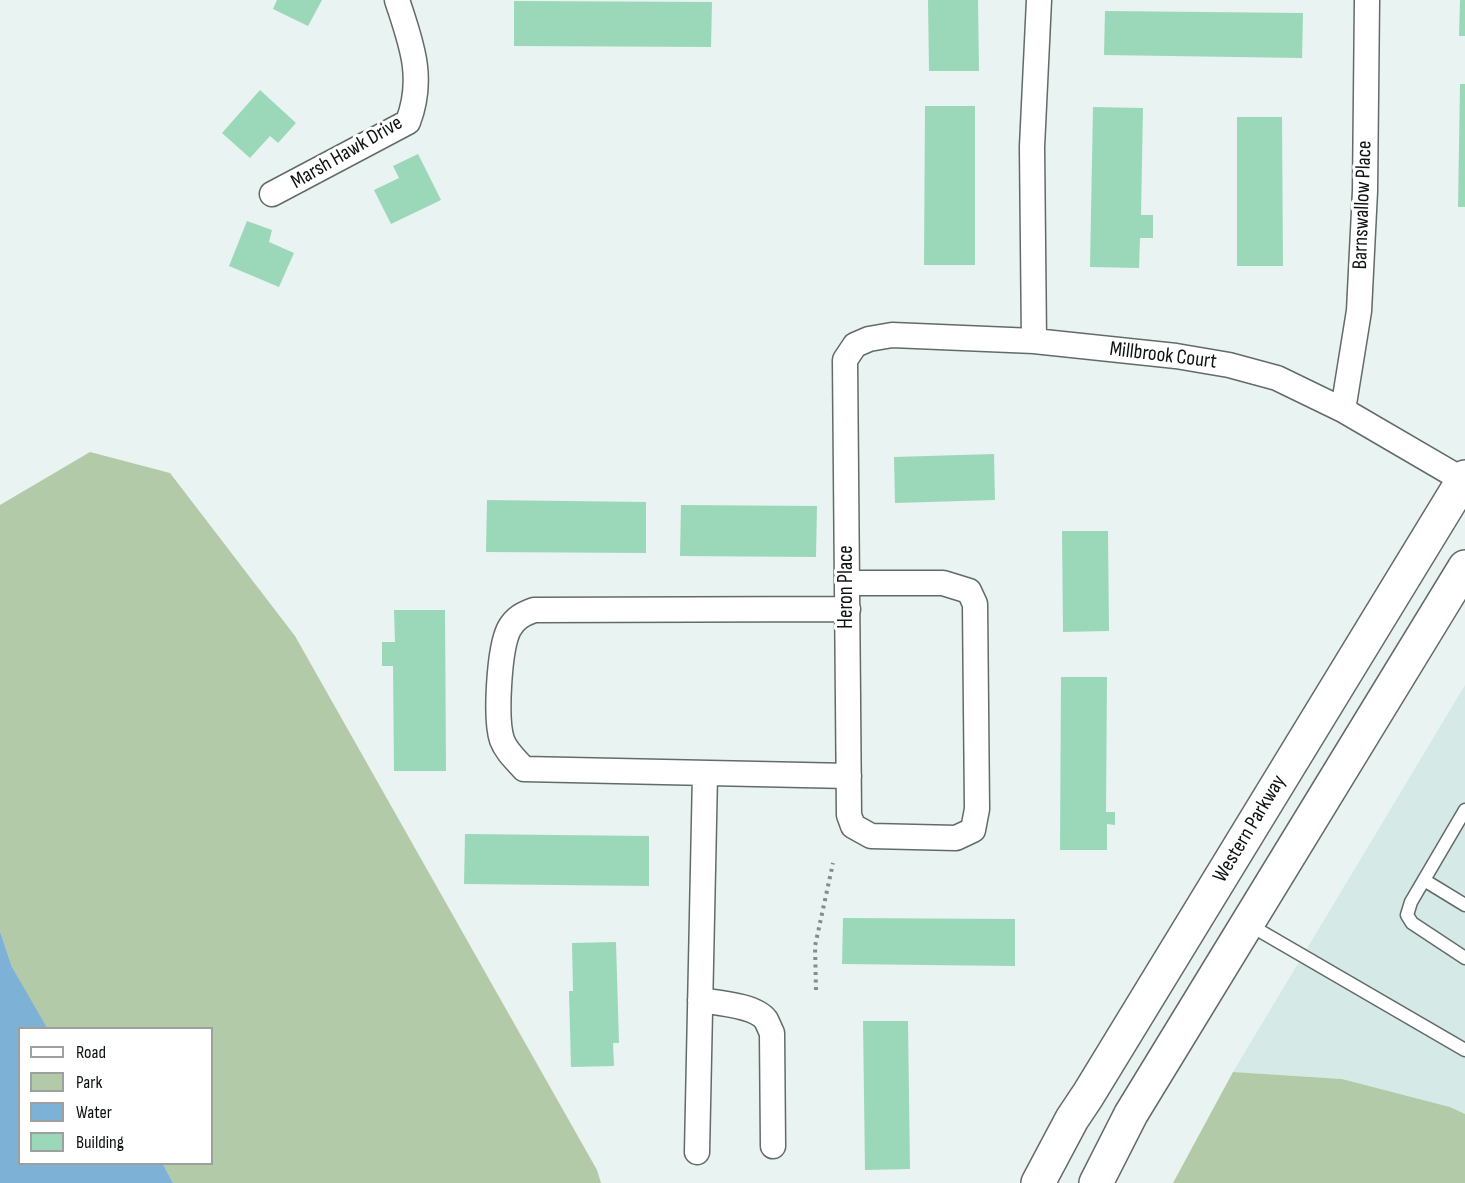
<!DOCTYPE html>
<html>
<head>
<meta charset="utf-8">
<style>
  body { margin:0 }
  #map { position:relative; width:1465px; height:1183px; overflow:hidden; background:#e9f3f1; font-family:"Sofia Sans Condensed",sans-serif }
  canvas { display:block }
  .legend { position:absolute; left:18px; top:1027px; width:195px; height:138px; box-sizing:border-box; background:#fff; border:2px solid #9ea09f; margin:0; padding:8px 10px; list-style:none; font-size:18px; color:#0d1110 }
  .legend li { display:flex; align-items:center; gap:12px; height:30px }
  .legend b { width:30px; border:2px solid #9ea09f }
</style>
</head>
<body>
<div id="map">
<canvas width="1465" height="1183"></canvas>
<ul class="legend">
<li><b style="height:8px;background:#fff"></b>Road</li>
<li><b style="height:16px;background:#b2caa7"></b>Park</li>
<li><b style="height:16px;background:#7db1d6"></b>Water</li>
<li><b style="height:16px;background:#9bd8b9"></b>Building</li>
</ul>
</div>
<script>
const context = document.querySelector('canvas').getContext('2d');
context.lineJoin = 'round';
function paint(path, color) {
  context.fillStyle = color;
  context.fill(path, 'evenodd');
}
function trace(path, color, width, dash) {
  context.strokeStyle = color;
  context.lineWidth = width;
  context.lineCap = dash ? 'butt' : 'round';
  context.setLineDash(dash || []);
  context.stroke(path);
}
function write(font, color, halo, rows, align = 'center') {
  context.font = font + ' "Sofia Sans Condensed",sans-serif';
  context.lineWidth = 6;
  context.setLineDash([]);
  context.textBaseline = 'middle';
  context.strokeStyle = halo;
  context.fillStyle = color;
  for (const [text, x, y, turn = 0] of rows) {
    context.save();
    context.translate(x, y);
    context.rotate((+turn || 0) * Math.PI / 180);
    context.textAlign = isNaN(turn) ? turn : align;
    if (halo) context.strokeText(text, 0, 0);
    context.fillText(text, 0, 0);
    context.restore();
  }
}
const built = new Path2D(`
  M1465 685V1114L1450 1107 1342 1079 1233 1072Z`);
const green = new Path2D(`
  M90 452 170 473 295 636 597 1170 601 1183H173L163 1164H212V1028H47L42 1023 12 967 0 931V505Z
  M1233 1072 1342 1079 1450 1107 1465 1114V1183H1173Z`);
const water = new Path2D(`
  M0 931 12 967 47 1028H20V1164H163L173 1183H0Z`);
const building = new Path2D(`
  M277 0H322L308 26 273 9Z
  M928 0H978L979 71H929Z
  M1460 0H1465V36H1459Z
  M514 1 712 2 711 47 514 46Z
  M1105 11 1303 13 1302 58 1104 55Z
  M1460 84H1465V207H1458Z
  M260 90 296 123 278 143 270 136 250 158 222 133Z
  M925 106H975V265H924Z
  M1093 107 1143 108 1141 215H1153V238H1140L1139 268 1090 267Z
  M1237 117H1282L1283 266H1237Z
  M418 154 441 200 391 224 374 190 399 178 393 166Z
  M247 221 272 230 269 242 294 253 279 287 229 266Z
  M994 454 995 500 895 503 894 457Z
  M487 500 646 502V553L486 552Z
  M681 505 817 506 816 557 680 556Z
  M1062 531H1108L1109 631 1063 632Z
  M394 610H445L446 771H394L393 666H382V642H395Z
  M1061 677H1107L1106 812H1115V825L1107 824V850H1060Z
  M465 834 649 836V886L464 884Z
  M843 918 1015 919V966L842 964Z
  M616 942 619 1043H613L614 1066 571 1067 569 991H573L572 943Z
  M863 1021H908L910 1169 865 1170Z`);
const path = new Path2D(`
  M816 990 815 946 833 863`);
const service = new Path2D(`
  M1465 810 1411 902 1407 915 1412 923 1465 958
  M1424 880 1465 905
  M1248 924 1465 1050`);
const minor = new Path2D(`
  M272 194 408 122C425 77 411 43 397 0
  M1034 341 1032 147 1039 0
  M1343 410 1359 311 1365 191 1367 0
  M847 583H943L969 591 975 604 977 809 973 830 956 838 871 836 853 826 849 815 845 360 855 345 869 339 892 335 1034 341 1176 356 1229 365 1277 378 1343 410 1463 480
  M848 609 534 610C523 614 515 618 509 629 499 649 495 719 502 740 506 751 516 760 524 769L849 776
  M700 1000C717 1003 755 1005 766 1020 768 1024 770 1029 772 1033L773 1146
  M697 1152 705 774`);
const secondary = new Path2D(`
  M1038 1183 1072 1119 1088 1095 1465 477
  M1096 1183 1131 1114 1465 567`);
const streetNames = [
  ["Marsh Hawk Drive",347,153,-30],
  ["Barnswallow Place",1363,205,-88],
  ["Millbrook Court",1163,356,7],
  ["Heron Place",847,587,-90],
  ["Western Parkway",1250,829,-59]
];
paint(built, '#d5e9e6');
paint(green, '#b2caa7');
paint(water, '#7db1d6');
paint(building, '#9bd8b9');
trace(service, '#636b6a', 15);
trace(minor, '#636b6a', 27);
trace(secondary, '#636b6a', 36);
trace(path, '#858c8b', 4, [3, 4.5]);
trace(service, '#fff', 12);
trace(minor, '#fff', 24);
trace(secondary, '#fff', 33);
write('21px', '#0d1110', '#fff', streetNames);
</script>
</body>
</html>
